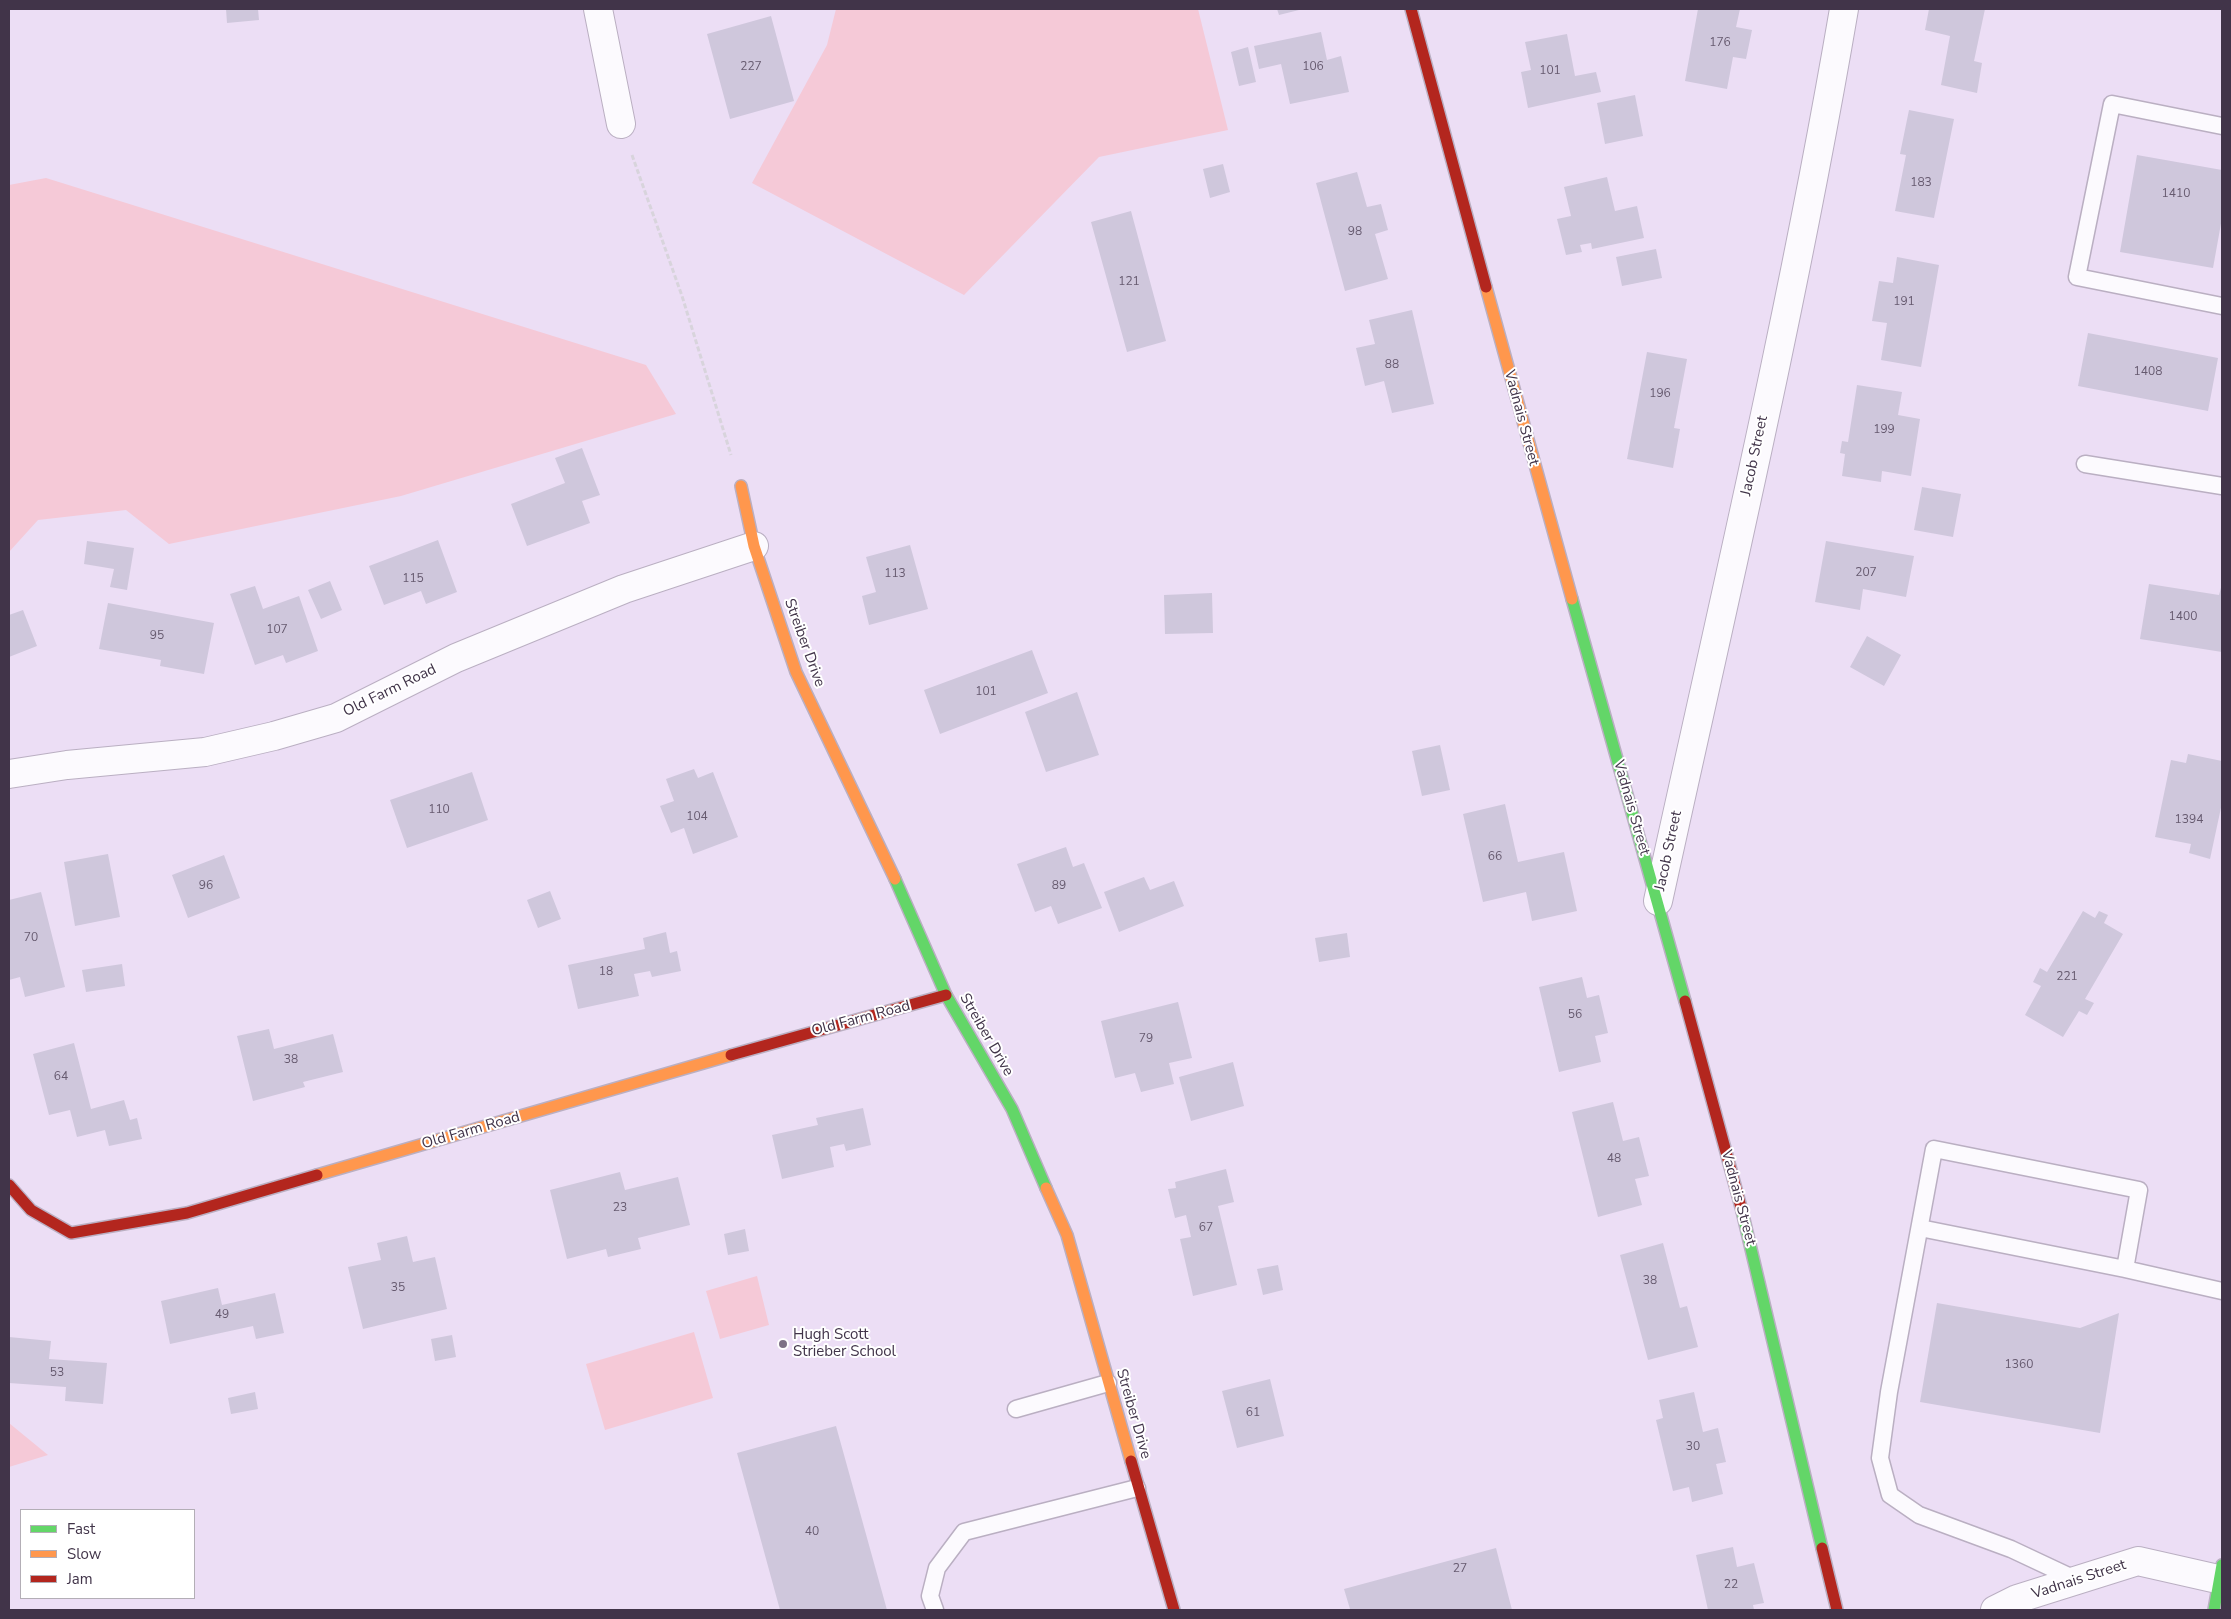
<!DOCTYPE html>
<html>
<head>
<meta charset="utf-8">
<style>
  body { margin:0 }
  #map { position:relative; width:2231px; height:1619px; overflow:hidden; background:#ecdef5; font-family:"Nunito Sans",sans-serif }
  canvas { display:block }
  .frame { position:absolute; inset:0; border:10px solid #413449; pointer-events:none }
  .legend { position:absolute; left:20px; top:1509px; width:175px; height:90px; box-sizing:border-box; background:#fff; border:1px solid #b3aeb6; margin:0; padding:6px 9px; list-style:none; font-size:15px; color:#413449 }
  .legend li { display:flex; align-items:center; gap:10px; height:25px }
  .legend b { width:25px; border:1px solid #b3aeb6 }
</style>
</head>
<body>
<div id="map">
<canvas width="2231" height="1619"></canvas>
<div class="frame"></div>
<ul class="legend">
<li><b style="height:6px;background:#63d668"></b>Fast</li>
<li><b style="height:6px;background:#ff974d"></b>Slow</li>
<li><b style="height:6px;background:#b3261e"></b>Jam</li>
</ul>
</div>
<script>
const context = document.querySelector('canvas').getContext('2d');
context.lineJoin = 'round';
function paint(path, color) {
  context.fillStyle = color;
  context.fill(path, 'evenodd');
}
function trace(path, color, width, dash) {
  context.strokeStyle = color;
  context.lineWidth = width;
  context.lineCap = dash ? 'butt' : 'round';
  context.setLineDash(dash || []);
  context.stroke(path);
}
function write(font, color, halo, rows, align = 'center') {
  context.font = font + ' "Nunito Sans",sans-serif';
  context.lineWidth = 4;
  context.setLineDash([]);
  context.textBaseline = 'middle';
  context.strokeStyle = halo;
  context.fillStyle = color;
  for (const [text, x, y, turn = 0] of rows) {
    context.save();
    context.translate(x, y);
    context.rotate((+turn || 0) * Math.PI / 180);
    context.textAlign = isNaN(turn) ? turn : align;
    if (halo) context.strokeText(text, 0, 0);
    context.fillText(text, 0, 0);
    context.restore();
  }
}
const green = new Path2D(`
  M836 9H1198L1228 130 1099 157 964 295 752 183 827 45Z
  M46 178 646 365 676 414 401 496 169 544 126 510 38 520 9 552V185Z
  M757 1276 769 1325 720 1339 706 1291Z
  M694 1332 713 1398 605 1430 586 1364Z
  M9 1423 48 1455 9 1467Z`);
const building = new Path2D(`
  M226 9H258L259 20 227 23Z
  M1277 9H1303L1279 15Z
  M1698 9H1740L1736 27 1752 30 1746 59 1733 57 1727 89 1685 81Z
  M1929 9H1985L1974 61 1982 63 1977 93 1941 85 1950 36 1925 30Z
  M771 16 794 101 730 119 707 34Z
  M1321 32 1327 60 1341 56 1349 92 1290 104 1281 64 1259 69 1254 46Z
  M1567 34 1575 76 1596 72 1601 92 1528 108 1521 72 1531 70 1525 42Z
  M1248 47 1256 82 1239 86 1231 52Z
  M1635 95 1643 136 1605 144 1597 103Z
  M1909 110 1954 119 1934 218 1895 211 1906 155 1900 154Z
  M2137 155 2222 170V218L2213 268 2120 252Z
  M1223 164 1230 192 1210 198 1203 169Z
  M1357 172 1367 207 1381 204 1388 230 1375 234 1388 279 1345 291 1316 183Z
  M1607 177 1615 211 1637 206 1644 238 1592 249 1591 243 1580 245 1582 252 1566 255 1557 219 1571 216 1564 187Z
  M1131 211 1166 341 1127 352 1091 222Z
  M1656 249 1662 278 1622 286 1616 257Z
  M1897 257 1939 265 1921 367 1881 360 1887 323 1872 321 1879 281 1893 283Z
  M1412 310 1434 404 1392 413 1384 381 1365 386 1356 348 1375 344 1369 320Z
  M2088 333 2218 358 2208 411 2078 386Z
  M1647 352 1687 359 1674 428 1680 429 1673 468 1627 459Z
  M1857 385 1902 392 1898 415 1920 419 1911 476 1882 471 1881 482 1842 476 1845 454 1840 453 1842 441 1848 442Z
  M582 448 600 495 582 501 590 523 527 546 511 504 565 483 555 458Z
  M1922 487 1961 494 1953 537 1914 530Z
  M438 540 457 592 426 604 421 591 384 605 369 566Z
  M87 541 134 548 127 590 110 587 114 569 84 564Z
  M1826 541 1914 556 1906 597 1863 589 1860 610 1815 602Z
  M910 545 928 609 869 625 862 596 876 592 866 557Z
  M330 581 342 610 321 619 308 590Z
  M2149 584 2219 595 2222 584V652L2140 639Z
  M255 586 263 609 299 596 318 651 286 663 283 655 255 665 230 594Z
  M1212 593 1213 633 1165 634 1164 595Z
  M108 603 214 623 204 674 160 666 161 660 99 649Z
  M23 610 37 646 9 657V615Z
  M1867 636 1901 655 1884 686 1850 667Z
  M1032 650 1048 693 940 734 924 690Z
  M1077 692 1099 755 1046 772 1025 712Z
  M1440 745 1450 790 1422 796 1412 751Z
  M2188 754 2222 761V803L2210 859 2189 853 2191 844 2155 837 2171 760 2186 763Z
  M694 769 698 778 713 772 738 837 693 854 684 828 671 833 660 806 674 801 666 779Z
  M472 772 488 820 407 848 390 800Z
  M1505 804 1518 862 1564 852 1577 911 1532 921 1526 892 1483 902 1463 814Z
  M1066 847 1073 867 1084 863 1102 908 1058 924 1051 906 1035 912 1017 864Z
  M108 854 120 917 75 926 64 862Z
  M224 855 240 898 188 918 172 875Z
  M1144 877 1150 890 1174 881 1184 906 1119 932 1104 892Z
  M550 891 561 919 538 928 527 900Z
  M41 892 65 987 25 997 20 977 9 980V900Z
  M2083 911 2095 918 2099 911 2108 915 2104 923 2123 934 2085 999 2094 1003 2087 1015 2079 1011 2063 1037 2025 1015 2041 986 2033 982 2040 968 2047 972Z
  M666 932 670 953 677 951 681 971 652 977 650 971 634 974 639 996 578 1009 568 965 645 949 643 938Z
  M1347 933 1350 957 1319 962 1315 938Z
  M122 964 125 986 86 992 82 970Z
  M1582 977 1587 998 1599 995 1608 1033 1595 1036 1601 1062 1559 1072 1539 987Z
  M1178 1002 1192 1058 1169 1063 1174 1084 1141 1092 1135 1073 1115 1078 1101 1021Z
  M269 1029 274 1049 333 1034 343 1072 303 1082 305 1087 253 1101 237 1036Z
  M74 1043 91 1109 124 1100 130 1120 137 1118 142 1139 109 1146 105 1130 77 1137 70 1110 49 1115 33 1054Z
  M1233 1062 1244 1106 1191 1121 1179 1077Z
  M1613 1102 1623 1141 1639 1137 1649 1176 1635 1179 1642 1205 1598 1217 1572 1112Z
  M863 1108 871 1145 846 1151 844 1144 830 1147 834 1167 782 1179 772 1135 818 1125 816 1118Z
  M1226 1169 1234 1202 1218 1206 1237 1285 1193 1296 1180 1239 1191 1237 1186 1215 1175 1218 1168 1189 1176 1188 1175 1182Z
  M620 1172 625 1190 678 1177 690 1225 638 1238 641 1249 608 1257 606 1249 567 1259 550 1190Z
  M745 1229 749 1251 728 1255 724 1234Z
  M407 1236 413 1262 435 1257 447 1309 363 1329 348 1267 381 1260 377 1243Z
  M1663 1243 1680 1308 1687 1306 1698 1347 1648 1360 1620 1255Z
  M1278 1265 1283 1290 1263 1295 1257 1269Z
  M218 1288 222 1305 275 1293 284 1333 256 1339 253 1326 170 1344 161 1301Z
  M1937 1303 2080 1328 2119 1313 2100 1433 1920 1402Z
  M452 1335 456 1357 435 1361 431 1339Z
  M9 1337 51 1341 49 1359 107 1363 103 1404 65 1401 66 1387 9 1383Z
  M1270 1379 1284 1436 1237 1448 1222 1391Z
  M255 1392 258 1409 231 1414 228 1398Z
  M1694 1392 1703 1432 1718 1428 1726 1462 1716 1464 1723 1494 1692 1502 1689 1487 1673 1491 1656 1420 1663 1418 1659 1400Z
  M836 1426 887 1610H780L737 1453Z
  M1733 1547 1737 1567 1754 1563 1764 1603 1753 1605 1754 1610H1708L1696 1555Z
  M1496 1548 1512 1610H1346L1350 1609 1344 1589Z`);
const path = new Path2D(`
  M632 155 682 296 731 455`);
const lane = new Path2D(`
  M2222 126 2112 104 2077 277 2222 306
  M2085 464 2222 486
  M1920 1228 2125 1269 2139 1190 1934 1149 1889 1392 1880 1458 1890 1495 1919 1515 2011 1549 2077 1580
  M2125 1269 2222 1291
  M1016 1409 1108 1383
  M935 1610 930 1596 937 1568 964 1532 1137 1488`);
const street = new Path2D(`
  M598 9 621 124
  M9 774 67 765 205 752 274 736 336 718 456 658 624 589 754 546
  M1658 901C1723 604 1793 308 1844 9
  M1995 1610 2017 1599 2138 1561 2222 1580`);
const fast = new Path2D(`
  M1572 599 1685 1001
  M895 879 946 995 1012 1109 1046 1188
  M1742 1211 1822 1548
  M2214 1610 2222 1565`);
const slow = new Path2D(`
  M1486 287 1572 599
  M741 486 754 546 796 672 895 879
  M317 1175 731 1055
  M1046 1188 1067 1235 1131 1461`);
const jam = new Path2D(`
  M1411 9 1486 287
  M1685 1001 1742 1211
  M731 1055 946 995
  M9 1185 31 1210 71 1233 187 1213 317 1175
  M1131 1461 1174 1610
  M1822 1548 1837 1610`);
const markers = [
  [783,1344,5,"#7d7085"]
];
const numberNames = [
  ["176",1720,43],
  ["227",751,67],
  ["106",1313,67],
  ["101",1550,71],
  ["183",1921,183],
  ["1410",2176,194],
  ["98",1355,232],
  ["121",1129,282],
  ["191",1904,302],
  ["88",1392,365],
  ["1408",2148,372],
  ["196",1660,394],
  ["199",1884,430],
  ["207",1866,573],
  ["113",895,574],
  ["115",413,579],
  ["1400",2183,617],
  ["107",277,630],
  ["95",157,636],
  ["101",986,692],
  ["110",439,810],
  ["104",697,817],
  ["1394",2189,820],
  ["66",1495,857],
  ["96",206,886],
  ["89",1059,886],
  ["70",31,938],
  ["18",606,972],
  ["221",2067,977],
  ["56",1575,1015],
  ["79",1146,1039],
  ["38",291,1060],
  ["64",61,1077],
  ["48",1614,1159],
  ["23",620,1208],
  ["67",1206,1228],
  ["38",1650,1281],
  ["35",398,1288],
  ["49",222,1315],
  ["1360",2019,1365],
  ["53",57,1373],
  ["61",1253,1413],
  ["30",1693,1447],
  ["40",812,1532],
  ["27",1460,1569],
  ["22",1731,1585]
];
const streetNames = [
  ["Vadnais Street",1521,418,75],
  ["Jacob Street",1755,456,-78],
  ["Streiber Drive",804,643,70],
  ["Old Farm Road",390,691,-26],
  ["Vadnais Street",1631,808,74],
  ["Jacob Street",1669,851,-78],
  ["Old Farm Road",861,1019,-15],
  ["Streiber Drive",986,1035,60],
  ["Old Farm Road",471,1131,-16],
  ["Vadnais Street",1738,1198,75],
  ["Streiber Drive",1133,1414,74],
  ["Vadnais Street",2079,1580,-18]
];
const poiNames = [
  ["Hugh Scott",793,1335],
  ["Strieber School",793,1352]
];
paint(green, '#f5c9d7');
paint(building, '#cfc7dc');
trace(lane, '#baafc2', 19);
trace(street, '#baafc2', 30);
trace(fast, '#baafc2', 14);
trace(slow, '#baafc2', 14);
trace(jam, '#baafc2', 14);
trace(path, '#d8d4dc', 3, [5, 2.5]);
trace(lane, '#fcfafe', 16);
trace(street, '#fcfafe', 28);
trace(fast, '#63d668', 11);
trace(slow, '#ff974d', 11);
trace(jam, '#b3261e', 11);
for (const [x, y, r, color] of markers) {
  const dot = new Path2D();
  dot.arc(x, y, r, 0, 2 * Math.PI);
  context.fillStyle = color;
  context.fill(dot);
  trace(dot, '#fff', 2);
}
write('12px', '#665a6f', null, numberNames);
write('15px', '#413449', '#fff', streetNames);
write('15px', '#413449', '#fff', poiNames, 'left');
</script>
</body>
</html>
